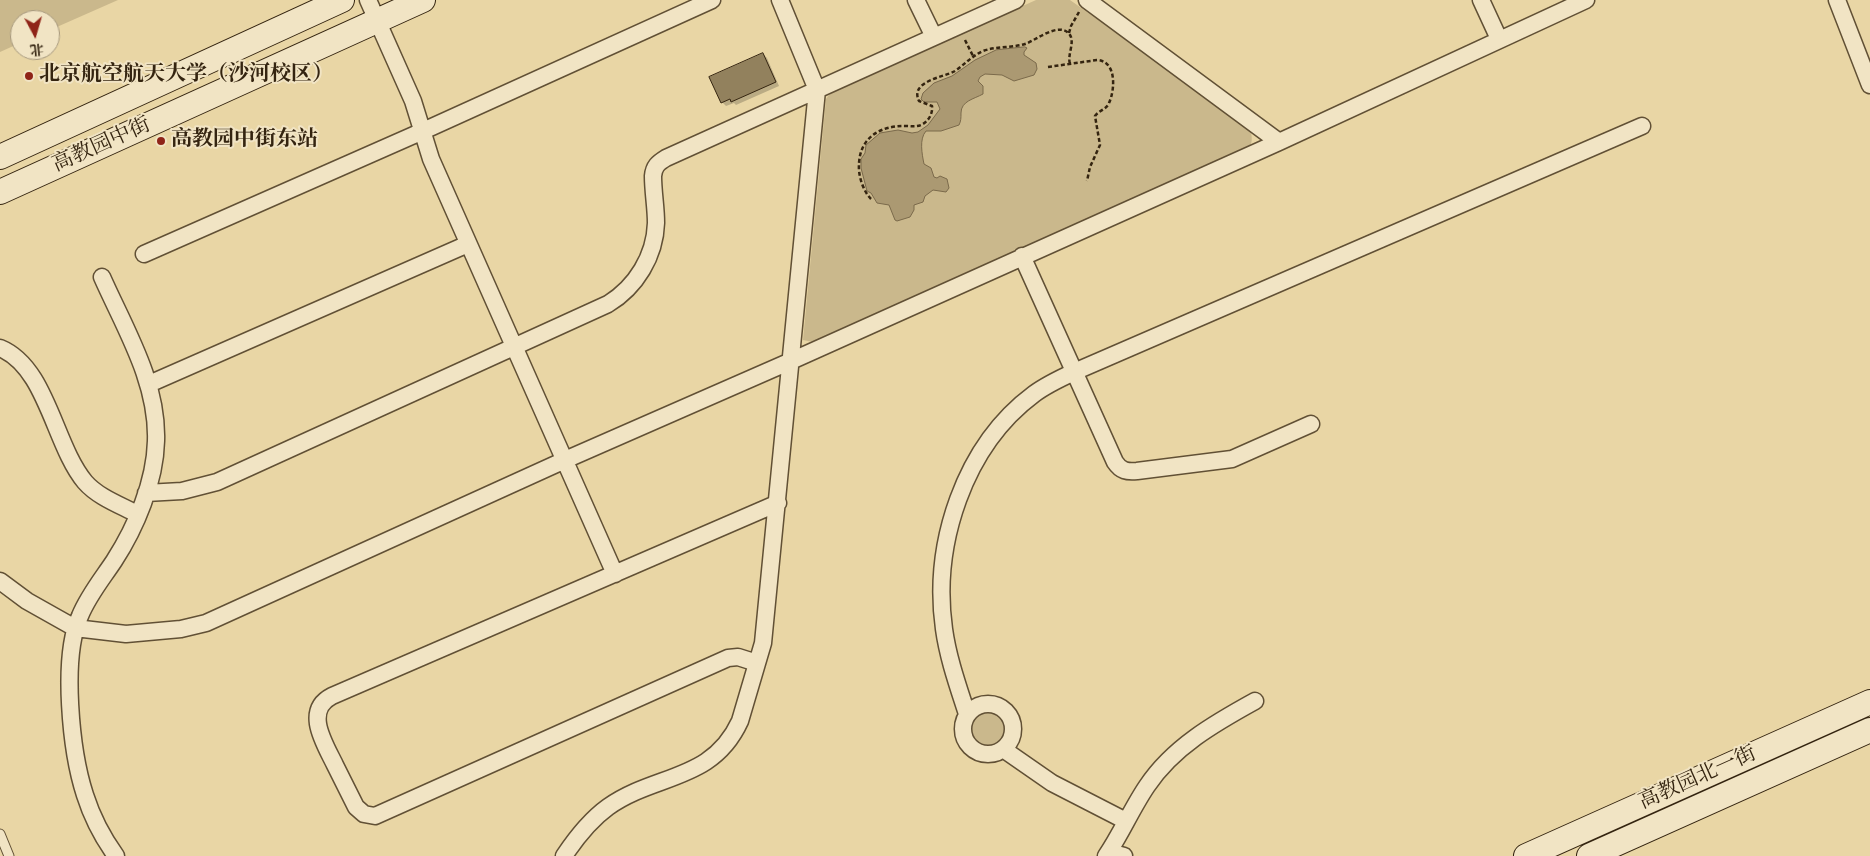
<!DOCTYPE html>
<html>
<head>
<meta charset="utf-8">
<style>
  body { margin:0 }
  #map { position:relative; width:1870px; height:856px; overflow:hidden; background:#e9d6a5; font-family:"IM FELL DW Pica","Noto Serif SC",serif }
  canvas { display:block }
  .north { position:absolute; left:10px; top:10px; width:50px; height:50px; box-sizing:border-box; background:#f1e4c4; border:1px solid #a5977c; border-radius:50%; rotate:174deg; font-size:14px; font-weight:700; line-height:20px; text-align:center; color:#342410 }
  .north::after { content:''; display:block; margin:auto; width:18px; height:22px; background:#8f2418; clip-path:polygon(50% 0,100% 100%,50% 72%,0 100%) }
</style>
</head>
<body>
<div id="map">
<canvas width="1870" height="856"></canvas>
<div class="north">北</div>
</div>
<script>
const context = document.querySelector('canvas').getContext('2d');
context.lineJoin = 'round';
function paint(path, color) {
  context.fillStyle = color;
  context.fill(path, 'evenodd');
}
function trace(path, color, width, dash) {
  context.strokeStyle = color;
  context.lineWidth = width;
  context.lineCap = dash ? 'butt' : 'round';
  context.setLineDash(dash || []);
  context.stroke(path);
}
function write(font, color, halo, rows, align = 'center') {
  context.font = font + ' "IM FELL DW Pica","Noto Serif SC",serif';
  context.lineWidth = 4;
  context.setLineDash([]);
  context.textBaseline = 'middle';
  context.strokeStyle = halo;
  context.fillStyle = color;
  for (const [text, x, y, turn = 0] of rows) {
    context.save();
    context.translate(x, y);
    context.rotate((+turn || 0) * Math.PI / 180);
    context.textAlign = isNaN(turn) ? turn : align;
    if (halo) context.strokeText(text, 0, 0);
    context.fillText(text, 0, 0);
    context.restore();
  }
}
const green = new Path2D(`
  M0 0H118L50 30V20H20V43L0 52Z
  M1036 0H1070L1250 127C1252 137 1254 144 1246 151L813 342 803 340 826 99 829 95 841 88Z
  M972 729a17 17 0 1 1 34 0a17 17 0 1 1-34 0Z`);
const water = new Path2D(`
  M1025 47 1027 48 1024 52V55L1036 63 1037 69 1034 75 1014 81 1002 75 985 74 980 77 978 81 983 86V94C974 99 961 101 961 113 961 118 961 121 959 125L941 131H926C919 139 922 154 924 164L931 168 934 177 937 178 940 176 947 179 949 188 946 192 933 190 925 196 923 202 914 205V210L910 217 897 221 895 220 889 205 877 203 871 193 867 191 861 168V159L865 153 866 145 880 133 898 130 912 133 918 132 928 125 940 109 937 102H924L921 99 923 93 934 83 952 76 975 60 996 50Z`);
const shadow = new Path2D(`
  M763 54 767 58 779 86 736 105 734 103 726 106 722 102Z`);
const building = new Path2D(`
  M763 53 776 82 731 102 730 99 721 103 709 77Z`);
const path = new Path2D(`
  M1069 33 1071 26 1079 12
  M965 40 973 56
  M1048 67 1097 60C1117 61 1115 90 1109 103 1106 110 1099 110 1095 116L1100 145 1090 167 1087 181
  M871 199C863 191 858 175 859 164 860 137 881 125 907 126 912 126 916 127 921 125 928 122 933 114 932 106L919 101C909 81 945 77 955 71 965 64 972 56 983 51 997 46 1011 48 1025 44 1035 41 1060 20 1070 35 1075 43 1067 55 1070 64`);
const lane = new Path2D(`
  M0 834 9 856`);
const street = new Path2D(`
  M368 0 413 101 431 159 615 574
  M916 0 934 37
  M1087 0 1279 142
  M1481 0 1499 39
  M1837 0 1870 85
  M144 254 423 131 712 0
  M1022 256 1115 462C1121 471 1127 472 1137 471L1232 459 1311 424
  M102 277C125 329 158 382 156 441 155 482 136 527 114 561 102 579 88 596 80 616 61 658 71 752 85 795 92 817 103 838 116 856
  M0 348C47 367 54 445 85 482 98 497 120 505 137 514
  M149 384 468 244
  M146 493 182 491 217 482 608 304C636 287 655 256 656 223 656 207 653 192 653 176 654 166 658 163 666 158L1016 0
  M0 581 27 601 75 628 126 634 181 629 206 623 565 460 791 361 1279 142 1586 0
  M757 663 738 657 728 658 375 816 364 814 356 807C349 793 342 779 335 765 325 744 303 711 332 696L778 503
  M963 729a25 25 0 1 1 50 0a25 25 0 1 1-50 0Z
  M967 714C958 686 948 658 944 629 932 544 964 446 1034 394 1046 385 1061 378 1074 372L1642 126
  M1003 749 1052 783 1126 821
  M1109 852 1124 856
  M564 856C576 838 590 820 608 807 656 773 712 782 740 721L763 643 817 90 780 0
  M1106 856C1121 834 1132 808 1147 786 1173 747 1215 723 1255 701`);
const secondary = new Path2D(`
  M0 157 342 0
  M0 192 423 0
  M1526 856 1870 702
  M1589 856 1870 730`);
const markers = [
  [29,76,5,"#8f2418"],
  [161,141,5,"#8f2418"]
];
const poiNames = [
  ["北京航空航天大学（沙河校区）",39,76],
  ["高教园中街东站",171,141]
];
const streetNames = [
  ["高教园中街",102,146,-24],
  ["高教园北一街",1698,779,-24]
];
paint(green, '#cab88c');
paint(water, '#ab9972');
trace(water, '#7b6a4b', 1);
paint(shadow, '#0003');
paint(building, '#92815d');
trace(building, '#342410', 1);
trace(lane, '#615035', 11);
trace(street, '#615035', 19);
trace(secondary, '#342410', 26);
trace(path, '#342410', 2.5, [4, 2.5]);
trace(lane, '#f1e4c4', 9);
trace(street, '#f1e4c4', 16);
trace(secondary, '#f1e4c4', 24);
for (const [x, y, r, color] of markers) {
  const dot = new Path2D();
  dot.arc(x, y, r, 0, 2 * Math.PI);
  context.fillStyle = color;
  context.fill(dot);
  trace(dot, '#f1e4c4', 2);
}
write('bold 21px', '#342410', '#f1e4c4', poiNames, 'left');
write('21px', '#342410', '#f1e4c4', streetNames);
</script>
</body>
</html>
